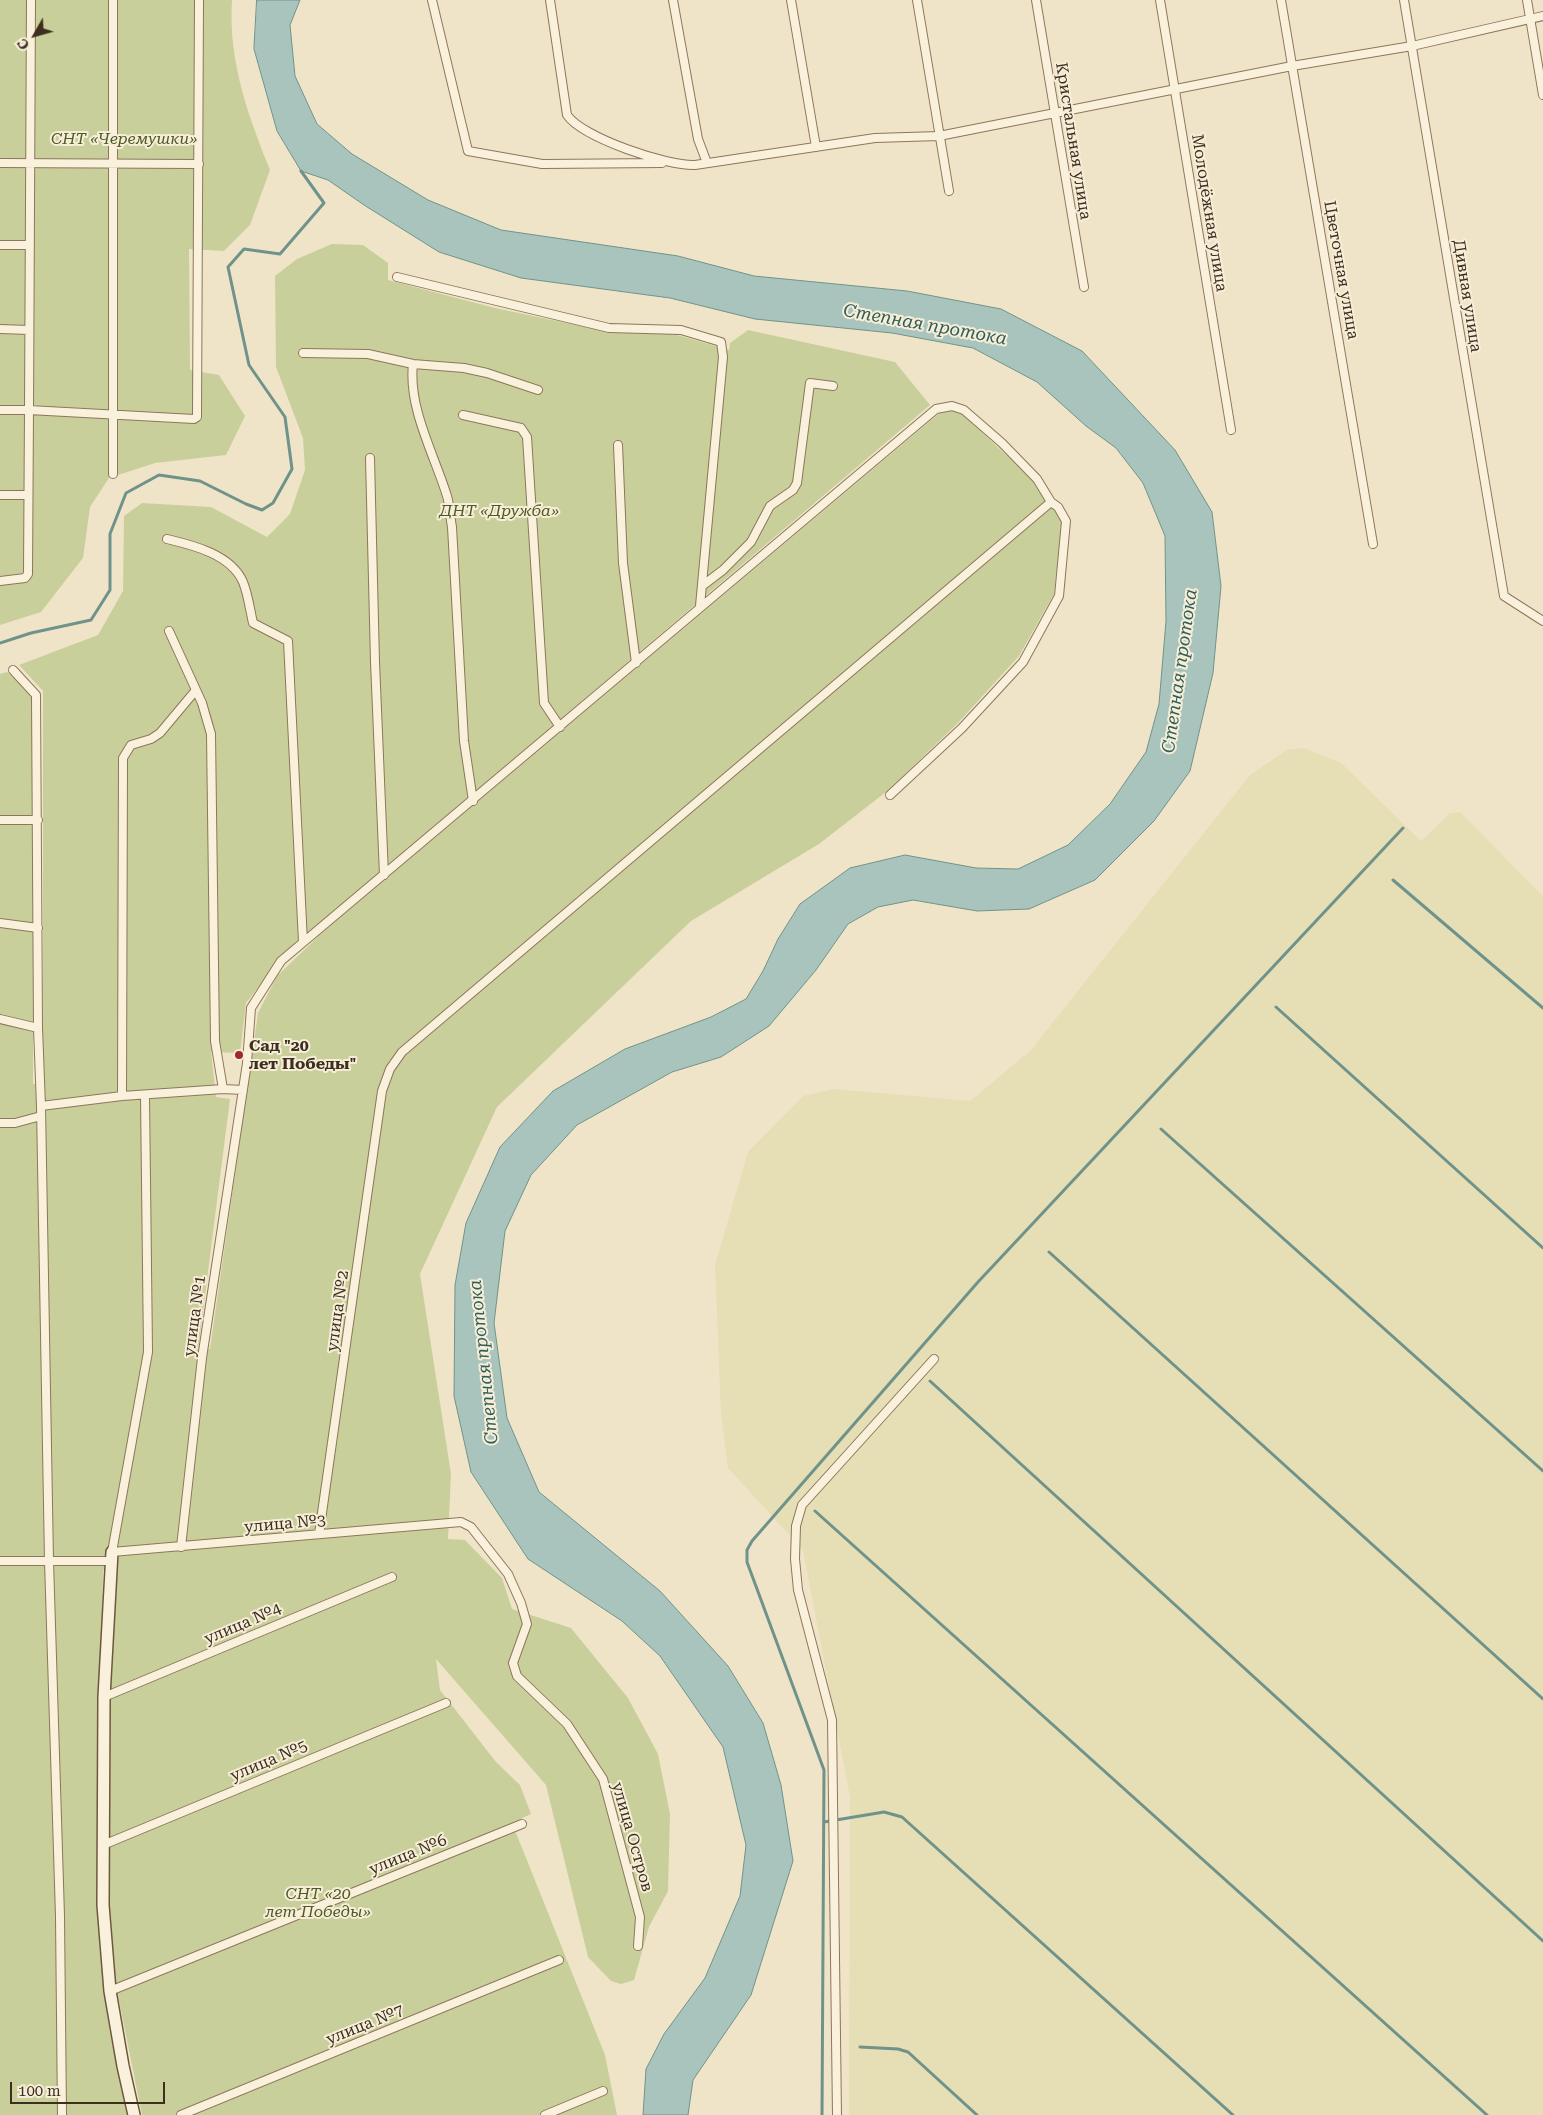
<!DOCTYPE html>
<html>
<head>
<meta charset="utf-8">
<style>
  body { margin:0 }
  #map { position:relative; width:1543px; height:2115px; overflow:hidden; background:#f0e4c8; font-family:"Roboto Serif",serif }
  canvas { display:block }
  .north { position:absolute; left:10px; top:10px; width:50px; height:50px; -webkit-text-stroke:4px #f7eed8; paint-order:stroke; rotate:232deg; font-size:14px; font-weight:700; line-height:20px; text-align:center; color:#3d2e20 }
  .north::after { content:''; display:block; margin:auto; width:18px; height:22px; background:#3d2e20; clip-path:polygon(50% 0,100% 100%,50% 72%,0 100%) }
  .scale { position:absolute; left:10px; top:2082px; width:155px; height:22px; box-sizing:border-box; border:2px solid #3d2e20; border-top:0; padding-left:6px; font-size:15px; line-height:18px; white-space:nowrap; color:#3d2e20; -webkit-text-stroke:4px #f7eed8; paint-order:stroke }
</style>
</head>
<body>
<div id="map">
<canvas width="1543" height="2115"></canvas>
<div class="north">С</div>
<div class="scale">100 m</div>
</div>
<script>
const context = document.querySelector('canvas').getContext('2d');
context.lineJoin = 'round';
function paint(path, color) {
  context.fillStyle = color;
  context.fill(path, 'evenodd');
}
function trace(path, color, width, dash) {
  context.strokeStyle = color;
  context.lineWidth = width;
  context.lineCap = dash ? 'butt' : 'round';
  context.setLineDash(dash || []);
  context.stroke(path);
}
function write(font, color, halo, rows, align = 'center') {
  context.font = font + ' "Roboto Serif",serif';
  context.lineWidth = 4;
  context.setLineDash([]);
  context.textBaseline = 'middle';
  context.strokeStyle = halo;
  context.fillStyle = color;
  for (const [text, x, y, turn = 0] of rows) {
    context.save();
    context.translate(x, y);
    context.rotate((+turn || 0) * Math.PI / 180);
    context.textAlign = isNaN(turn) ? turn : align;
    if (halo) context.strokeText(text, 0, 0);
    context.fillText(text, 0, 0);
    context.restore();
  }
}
const farmland = new Path2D(`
  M1304 748 1341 763 1421 841 1450 813 1460 812 1543 896V2115H849L850 1797 803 1550 728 1468 721 1415 715 1265 748 1152 803 1096 834 1089 970 1101 1030 1051 1250 775 1287 750Z`);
const green = new Path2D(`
  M0 0H232C228 61 248 115 270 170L250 225 224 251 189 249 190 370 219 375 245 416 226 455 155 463 109 478 90 507 83 558 41 612 0 625Z
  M332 244 363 245 388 263V280L495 308 614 333 674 334 729 350 730 343 748 330 895 362 930 405 283 955 246 1003 240 1053 211 1052 216 1097 230 1099 198 1350 210 1349 258 1013 277 976 325 930 942 411 958 410 1034 481 1062 521 1054 594 1019 656 958 723 886 792 819 844 691 921 497 1107 420 1274 451 1474 448 1539 465 1540 502 1578 512 1609 571 1628 628 1698 658 1754 670 1814 668 1891 649 1927 634 1980 621 1984 611 1981 588 1957 546 1785 436 1659 440 1690 496 1762 520 1785 531 1814 512 1823 605 2055 617 2115H142L111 1961 108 1877 112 1575 150 1355 143 1356 120 1503 103 1572 97 1902 109 2027 127 2115H0V674L7 672 34 696 33 1084H43V691L19 665 98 635 123 591 124 516 142 503 211 507 267 537 290 514 305 470 303 438 276 367 275 276 297 259Z`);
const water = new Path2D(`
  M257 0H300L290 25 295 76 317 124 352 154 428 200 501 230 678 256 754 276 907 291 1001 309 1082 351 1175 450 1212 512 1221 586 1213 673 1190 771 1154 821 1095 880 1029 909 977 911 913 900 878 907 848 924 816 970 769 1026 721 1057 672 1072 577 1125 531 1175 505 1231 494 1323 507 1418 539 1492 660 1591 728 1666 763 1723 781 1785 793 1861 751 1995 693 2080 688 2115H643L646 2069 664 2034 705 1978 740 1896 746 1845 723 1747 660 1656 622 1621 528 1559 471 1472 454 1396 455 1285 466 1223 500 1147 553 1091 625 1049 711 1017 746 999 763 971 778 939 800 904 850 868 905 855 976 868 1018 869 1068 845 1110 804 1146 752 1159 704 1166 621 1165 536 1143 483 1116 448 1086 426 1037 382 973 348 892 333 755 319 670 298 521 278 439 252 364 205 328 180 301 171 277 131 254 49Z`);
const stream = new Path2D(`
  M0 643 31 633 91 620 110 590V534L126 493 159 475 200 481 246 504 262 510 273 503 292 469 285 417 249 365 228 267 244 249 280 254 324 203 301 171
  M1393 880 1543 1008
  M1276 1007 1543 1248
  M1161 1129 1543 1471
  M1049 1252 1543 1699
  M930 1381 1543 1941
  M815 1511 1487 2115
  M824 1822 884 1812 902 1817 1233 2115
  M860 2047 898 2049 908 2052 977 2115
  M822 2115 824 1770 747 1562V1550L752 1541 978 1282 1403 828`);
const street = new Path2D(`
  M432 0 468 151 542 164 662 163
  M550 0 567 115C583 138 667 166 695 165L875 138 939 136 1292 66 1412 46 1543 16
  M673 0 698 139 707 163
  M791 0 816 147
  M917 0 949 191
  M1036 0 1084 287
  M1160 0 1231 430
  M1281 0 1373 544
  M1404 0 1504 596 1543 621
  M1527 0 1543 95
  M0 163 199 164
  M0 245H30
  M397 277 609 328 681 330 721 342 723 357 700 606
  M0 329 29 330
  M303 353 368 354 413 364 464 368 487 373 538 390
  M413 364C408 408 434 454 447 496 450 506 450 517 452 527L464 741 473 801
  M0 410H29L31 0
  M463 415 521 428 527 437 544 703 560 727
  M618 445 623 563 636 663
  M370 458 375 662 384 875
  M113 474V0
  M0 495H28
  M167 539C192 545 231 554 243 582 248 594 250 610 253 623L288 641 303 942
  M0 581 25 578 28 574 29 410 194 419 197 417 199 0
  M702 586 723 570 751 542 770 506 793 490 797 483 810 383 833 386
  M169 631 202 703 211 734 215 1041 223 1089
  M13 670 36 695 38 1028 41 1106 49 1561 60 1916 62 2115
  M0 820H38
  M0 923 38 928
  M0 1019 38 1028
  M122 1096 123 758 131 745 151 739 160 733 196 690
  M145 1096 148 1352 112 1552 461 1522 471 1527 508 1574 521 1603 527 1624 513 1663 517 1676 567 1724 603 1779 640 1917 638 1946
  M41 1106 122 1096 223 1089 243 1090
  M0 1123H15L41 1116
  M319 1534 382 1091 390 1069 402 1052 1051 502
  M181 1547 202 1358 247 1063 251 1008 281 961 936 409 952 406 964 410 1002 443 1037 479 1051 502 1058 507 1066 521 1059 596 1023 662 962 728 890 795
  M0 1561H110
  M104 1697 392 1577
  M103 1845 446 1703
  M110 1991 522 1824
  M181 2115 559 1960
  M545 2115 603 2091
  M837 2115 832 1720 798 1590 795 1559 796 1526 802 1505 934 1359`);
const secondary = new Path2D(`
  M112 1552 104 1697 103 1905 110 1991 123 2066 134 2115`);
const markers = [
  [239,1055,5,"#9e2a2b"]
];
const parkNames = [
  ["СНТ «Черемушки»",124,139],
  ["ДНТ «Дружба»",499,511],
  ["СНТ «20",318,1894],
  ["лет Победы»",318,1912]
];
const streetNames = [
  ["Кристальная улица",1073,141,81],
  ["Молодёжная улица",1209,213,81],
  ["Цветочная улица",1341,270,80],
  ["Дивная улица",1467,296,81],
  ["улица №2",338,1311,-82],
  ["улица №1",195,1316,-82],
  ["улица №3",285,1524,-5],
  ["улица №4",243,1624,-23],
  ["улица №5",269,1761,-23],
  ["улица Остров",632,1837,74],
  ["улица №6",408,1855,-22],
  ["улица №7",365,2025,-22]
];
const poiNames = [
  ["Сад \"20",249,1046],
  ["лет Победы\"",249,1064]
];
const waterNames = [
  ["Степная протока",925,325,10],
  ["Степная протока",1180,671,-82],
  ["Степная протока",484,1362,-96]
];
paint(farmland, '#e6deb5');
paint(green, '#c9cf9b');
paint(water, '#a9c4bc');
trace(water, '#6f938a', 1);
trace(stream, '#6f938a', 3);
trace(street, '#8d765c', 10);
trace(secondary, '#6f573f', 14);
trace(street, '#faf1dc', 8);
trace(secondary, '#faf1dc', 11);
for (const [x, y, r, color] of markers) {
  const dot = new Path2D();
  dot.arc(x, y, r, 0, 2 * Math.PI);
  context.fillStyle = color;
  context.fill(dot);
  trace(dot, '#f7eed8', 2);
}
write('italic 16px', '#4d5a26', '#f7eed8', parkNames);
write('16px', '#3d2e20', '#f7eed8', streetNames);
write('bold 16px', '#3d2e20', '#f7eed8', poiNames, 'left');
write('italic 18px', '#2f5d5a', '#f7eed8', waterNames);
</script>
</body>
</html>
